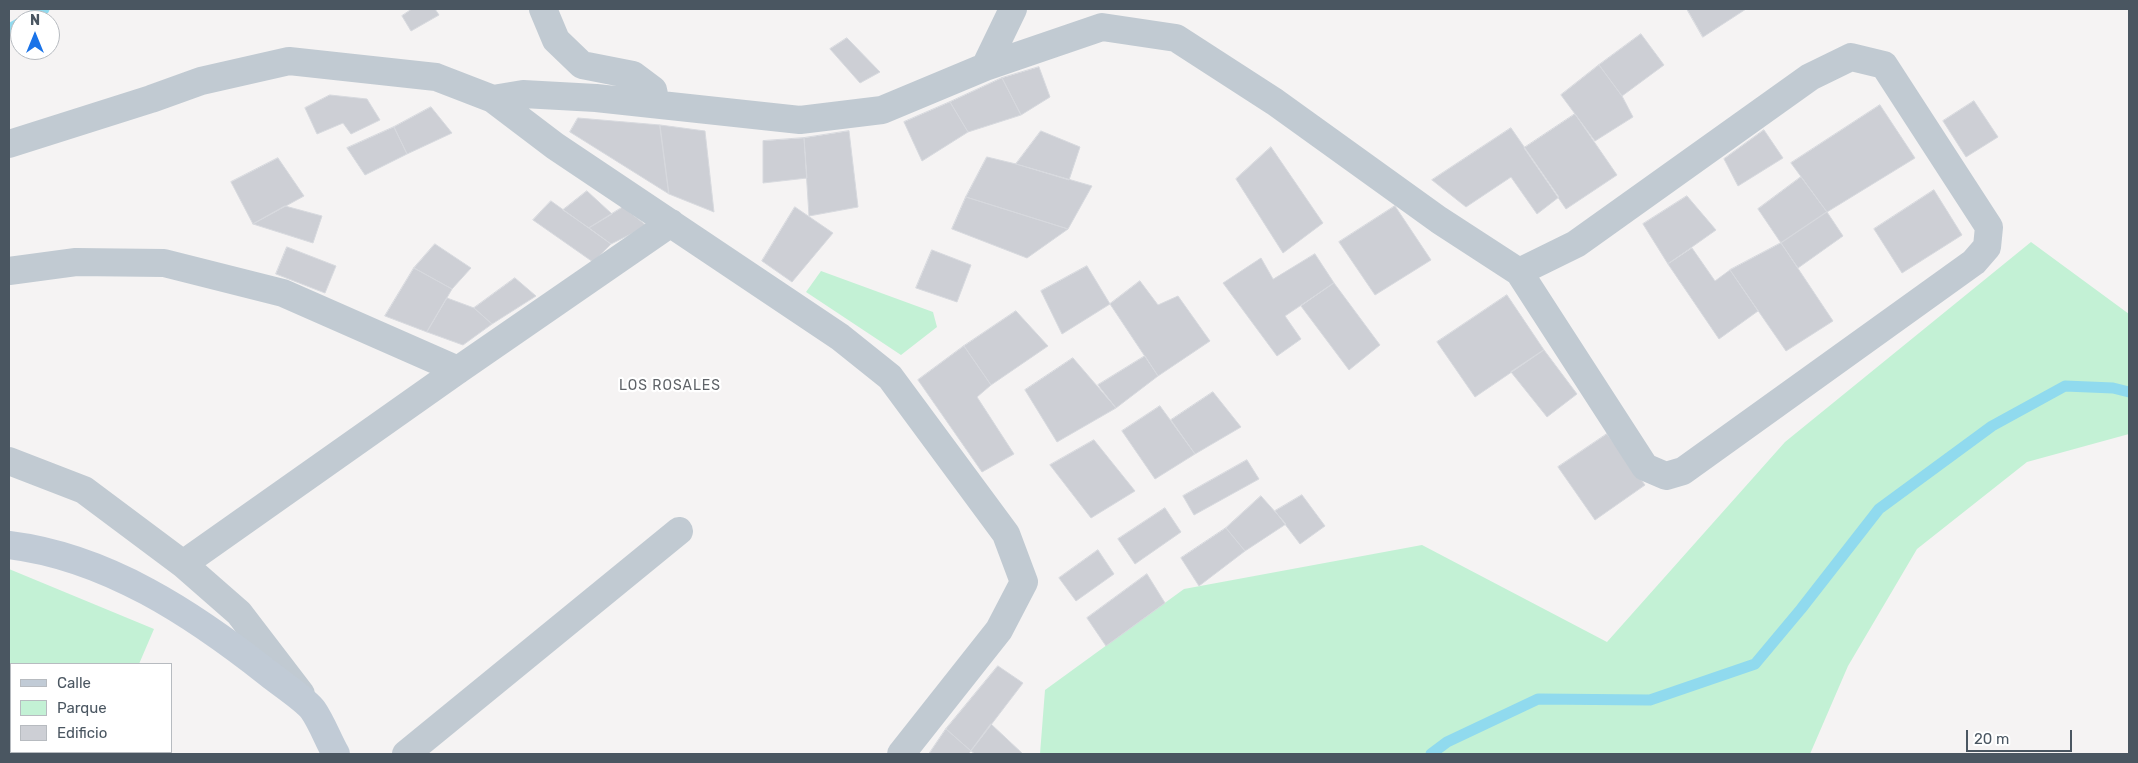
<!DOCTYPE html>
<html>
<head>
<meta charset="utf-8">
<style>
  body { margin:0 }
  #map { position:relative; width:2138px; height:763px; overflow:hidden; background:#f5f3f3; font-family:Rubik,sans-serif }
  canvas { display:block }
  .frame { position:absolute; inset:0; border:10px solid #4a5661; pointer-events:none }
  .legend { position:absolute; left:10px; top:663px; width:162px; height:90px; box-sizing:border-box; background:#fff; border:1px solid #b7bbc0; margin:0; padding:6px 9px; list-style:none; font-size:15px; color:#4a5661 }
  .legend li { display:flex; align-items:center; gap:10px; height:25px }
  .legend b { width:25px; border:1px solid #b7bbc0 }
  .north { position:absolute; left:10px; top:10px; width:50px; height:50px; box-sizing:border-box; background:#fff; border:1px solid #b7bbc0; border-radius:50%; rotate:0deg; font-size:14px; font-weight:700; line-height:20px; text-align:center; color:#4a5661 }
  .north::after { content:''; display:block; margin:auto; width:18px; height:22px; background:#1a73e8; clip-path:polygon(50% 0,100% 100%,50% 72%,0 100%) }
  .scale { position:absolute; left:1966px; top:730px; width:106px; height:22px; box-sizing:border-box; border:2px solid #4a5661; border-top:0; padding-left:6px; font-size:15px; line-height:18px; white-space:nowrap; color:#4a5661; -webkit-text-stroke:4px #fff; paint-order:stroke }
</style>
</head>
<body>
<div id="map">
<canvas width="2138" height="763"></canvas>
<div class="frame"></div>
<ul class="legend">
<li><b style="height:6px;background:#c1cbd6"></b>Calle</li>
<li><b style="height:14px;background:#c3f1d5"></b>Parque</li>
<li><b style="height:14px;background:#cdcfd5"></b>Edificio</li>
</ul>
<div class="north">N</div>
<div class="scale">20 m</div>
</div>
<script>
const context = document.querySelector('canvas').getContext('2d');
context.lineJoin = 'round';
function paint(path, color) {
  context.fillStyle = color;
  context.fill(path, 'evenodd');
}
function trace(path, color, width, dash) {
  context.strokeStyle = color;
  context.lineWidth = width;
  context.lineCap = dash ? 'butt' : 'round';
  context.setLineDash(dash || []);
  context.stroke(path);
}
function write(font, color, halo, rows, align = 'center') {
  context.font = font + ' Rubik,sans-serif';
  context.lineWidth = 4.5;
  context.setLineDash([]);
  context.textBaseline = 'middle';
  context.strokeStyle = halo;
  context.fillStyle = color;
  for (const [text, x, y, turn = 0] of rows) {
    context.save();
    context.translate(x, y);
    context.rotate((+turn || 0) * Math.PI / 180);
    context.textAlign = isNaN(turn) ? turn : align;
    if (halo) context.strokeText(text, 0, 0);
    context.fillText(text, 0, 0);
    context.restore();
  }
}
const green = new Path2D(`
  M2031 242 2129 314V434L2027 462 1917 549 1848 666 1810 754H1040L1045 690 1184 589 1422 545 1607 642 1785 442Z
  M821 271 933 312 937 327 901 355 806 292Z
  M9 569 154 629 139 664H11V672L9 671Z`);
const stream = new Path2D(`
  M25 20 44 9
  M9 29 20 23
  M1431 754 1447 742 1538 699 1650 700 1755 664 1801 609 1879 509 1992 426 2065 386 2113 388 2129 392`);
const building = new Path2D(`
  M412 9H435L439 15 411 31 402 16Z
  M1687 9H1746L1703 37Z
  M1641 34 1664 65 1622 96 1599 65Z
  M847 38 880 72 860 83 830 49Z
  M1599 65 1622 96 1633 117 1595 141 1561 95Z
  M1039 67 1050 97 1021 115 1002 78Z
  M1002 78 1021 115 968 132 950 102Z
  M330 95 367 99 380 120 351 134 343 123 317 134 305 108Z
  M1974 101 1998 137 1966 157 1943 121Z
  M950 102 968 132 922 161 904 122Z
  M1880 105 1915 158 1827 212 1791 163Z
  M431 107 452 133 407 154 394 127Z
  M1575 114 1617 175 1566 209 1524 148Z
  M578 118 660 125 669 194 570 132Z
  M660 125 705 131 714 212 669 194Z
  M394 127 407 154 365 175 347 148Z
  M1511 128 1559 197 1537 214 1511 177 1466 207 1432 180Z
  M1764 130 1783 158 1738 186 1724 159Z
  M849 131 858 207 809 216 804 138Z
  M1041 131 1080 147 1069 180 1016 164Z
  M804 138 807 178 763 183V141Z
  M1271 147 1323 223 1283 253 1236 179Z
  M987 157 1016 164 1092 186 1068 229 966 197Z
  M278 158 304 196 253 224 231 182Z
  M1801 177 1827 212 1781 243 1758 209Z
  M1934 190 1962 235 1902 273 1874 229Z
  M587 191 612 214 589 228 563 210Z
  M1687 196 1716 230 1668 264 1643 224Z
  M966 197 1068 229 1027 258 952 229Z
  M551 201 611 244 593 262 533 220Z
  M285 206 322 216 313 243 253 224Z
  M1395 206 1431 260 1375 295 1339 242Z
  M623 207 647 226 611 244 589 228Z
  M795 207 833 233 792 282 762 261Z
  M1827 212 1843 236 1798 268 1781 243Z
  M1781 243 1833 321 1786 351 1730 270Z
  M435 244 471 268 452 289 414 268Z
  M287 247 336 266 325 293 276 274Z
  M1692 248 1715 281 1730 270 1758 311 1719 339 1668 264Z
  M932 250 971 265 957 302 916 288Z
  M1315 254 1334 283 1285 316 1301 339 1277 356 1223 283 1261 258 1273 279Z
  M1087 266 1110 304 1062 334 1041 291Z
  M414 268 452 289 427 332 385 316Z
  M515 278 536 296 492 324 474 308Z
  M1140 281 1158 305 1178 296 1210 341 1158 376 1110 304Z
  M1334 283 1380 345 1349 370 1301 306Z
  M1507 295 1544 350 1475 397 1437 342Z
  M447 298 474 308 492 324 463 345 427 332Z
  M1016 311 1048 346 991 385 964 346Z
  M964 346 991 385 977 397 1014 454 982 472 918 380Z
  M1544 350 1577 394 1547 417 1511 372Z
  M1145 356 1158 376 1116 408 1098 385Z
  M1073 358 1116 408 1057 442 1025 390Z
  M1213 392 1241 427 1195 454 1171 420Z
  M1160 406 1195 454 1155 479 1122 431Z
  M1607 434 1645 485 1595 520 1558 467Z
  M1094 440 1135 491 1091 518 1050 465Z
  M1247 460 1259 479 1194 515 1183 496Z
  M1302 495 1325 526 1300 544 1275 511Z
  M1261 496 1286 524 1245 551 1226 528Z
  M1165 508 1181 532 1135 564 1118 539Z
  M1226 528 1245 551 1199 586 1181 558Z
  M1098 550 1114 574 1076 601 1059 578Z
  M1147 574 1165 603 1106 646 1087 618Z
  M998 666 1023 683 971 751 946 729Z
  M991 724 1023 754H975L971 751Z
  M946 729 971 751 968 754H929Z`);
const minor = new Path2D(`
  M543 9 556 40 582 65 633 75 653 90 656 104
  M985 67 1013 9
  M493 99 523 94 596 98 800 120 882 110 985 67 1102 27 1176 38 1275 102 1439 220 1519 272 1576 244 1810 77 1851 57 1884 65 1989 227 1987 247 1974 262 1683 471 1666 476 1645 467 1519 272
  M9 144 151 99 201 81 289 61 436 77 493 99 555 146 840 337 890 377 1006 534 1024 582 999 630 901 754
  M9 271 76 262 164 263 283 293 458 370
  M9 461 84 490 183 564 239 613 301 694
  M183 564 458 370 671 223
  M29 752 38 754
  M406 754 679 531`);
const secondary = new Path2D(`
  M9 545C107 557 193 614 269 674 280 683 306 700 313 710 322 723 328 740 336 754`);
const rail = new Path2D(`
  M9 707 11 708
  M107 752 111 754`);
const neighbourhoodNames = [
  ["LOS ROSALES",670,386]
];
paint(green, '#c3f1d5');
trace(stream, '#90daee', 11);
paint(building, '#cdcfd5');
trace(building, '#d7d9de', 1);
trace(minor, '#c1cad2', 28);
trace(secondary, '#c1cbd6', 28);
trace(rail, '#b5b8bd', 4);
context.letterSpacing = '1px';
write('14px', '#5f6368', '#fff', neighbourhoodNames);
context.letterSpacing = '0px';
</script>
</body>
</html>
